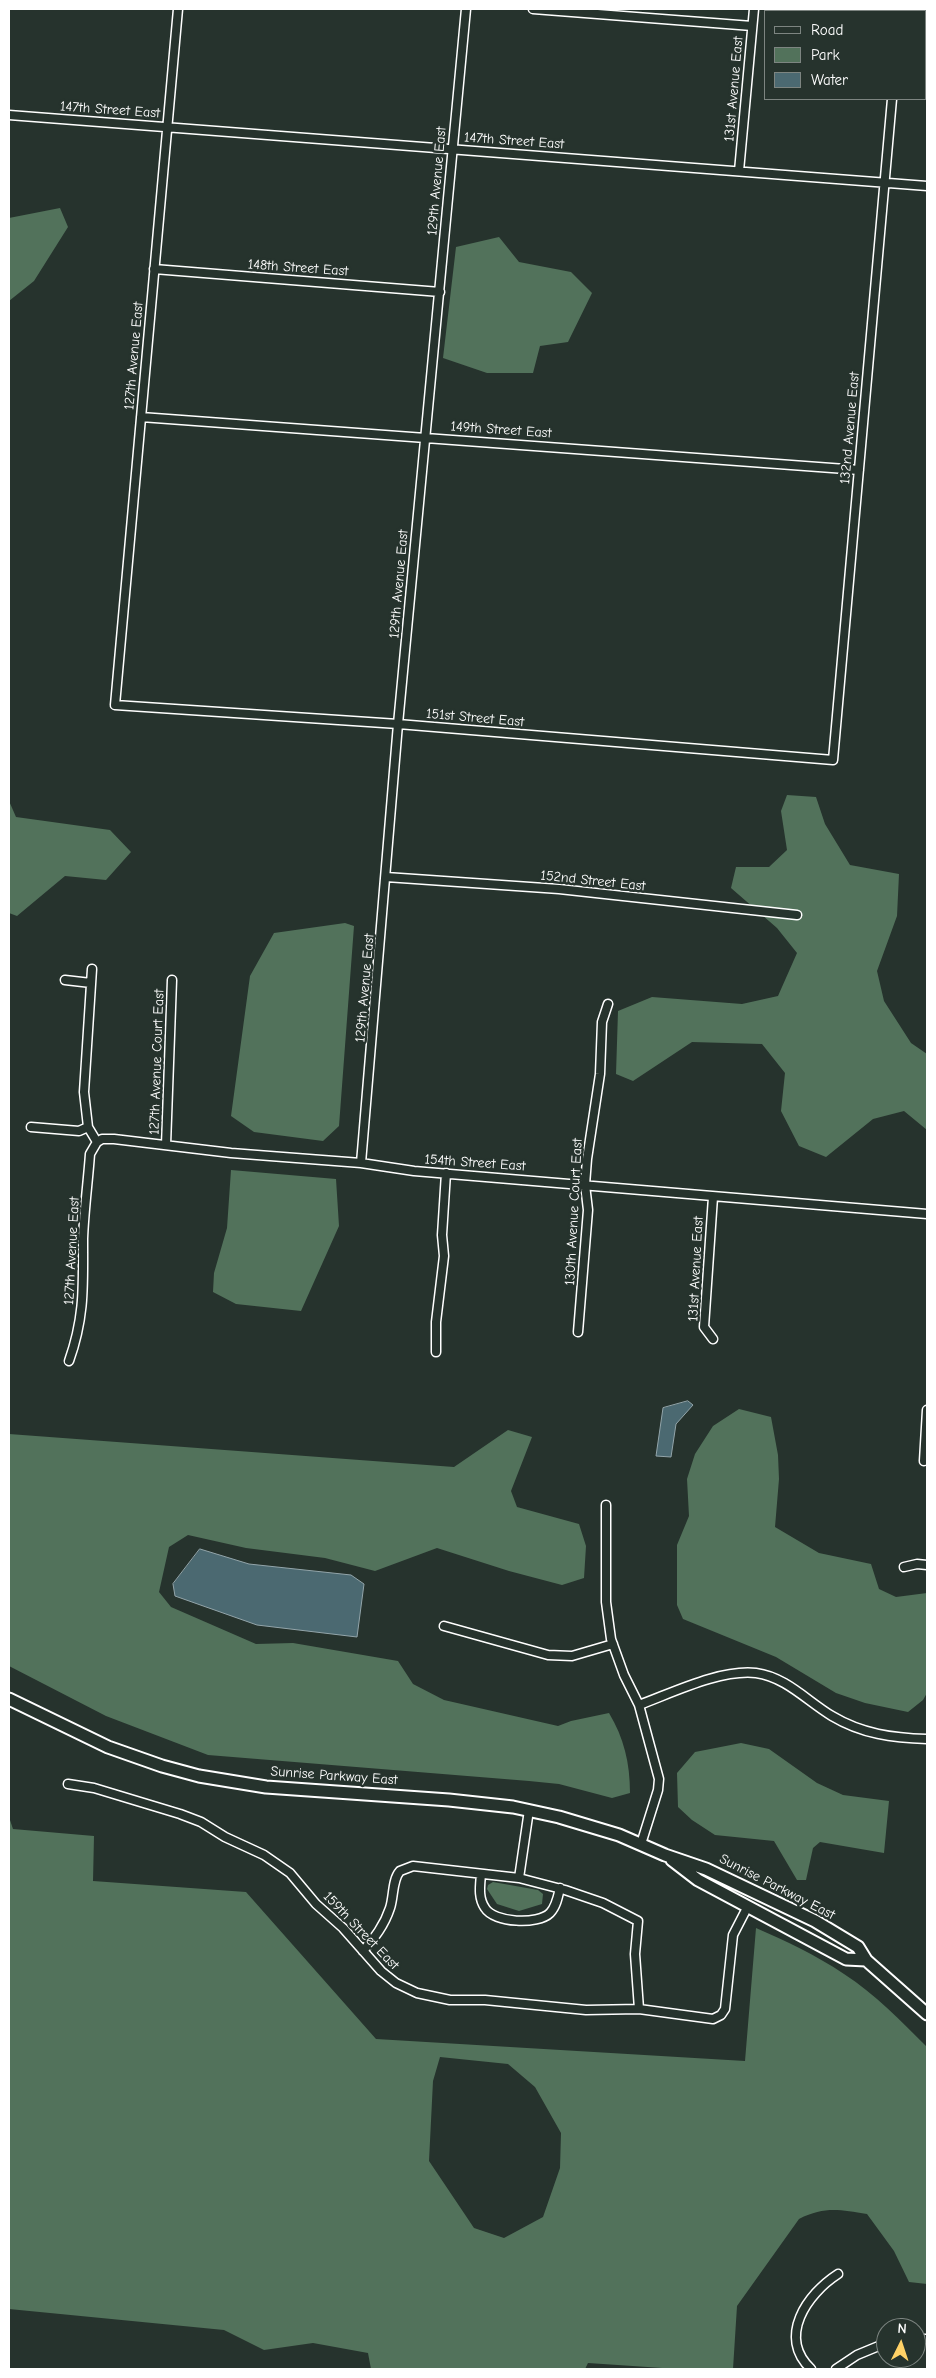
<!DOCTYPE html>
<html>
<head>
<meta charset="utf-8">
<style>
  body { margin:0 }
  #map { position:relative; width:936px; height:2378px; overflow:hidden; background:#26332d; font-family:"Comic Neue",sans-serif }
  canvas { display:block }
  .frame { position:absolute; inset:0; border:10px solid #fff; pointer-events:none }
  .legend { position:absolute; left:764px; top:10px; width:162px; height:90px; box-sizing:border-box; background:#26332d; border:1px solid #7d8581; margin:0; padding:6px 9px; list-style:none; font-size:15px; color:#fff }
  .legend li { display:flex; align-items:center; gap:10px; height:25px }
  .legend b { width:25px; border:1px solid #7d8581 }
  .north { position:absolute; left:876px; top:2318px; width:50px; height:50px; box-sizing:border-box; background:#26332d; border:1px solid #7d8581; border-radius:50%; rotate:4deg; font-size:14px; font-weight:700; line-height:20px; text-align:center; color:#fff }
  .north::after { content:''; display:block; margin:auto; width:18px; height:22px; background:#ffd166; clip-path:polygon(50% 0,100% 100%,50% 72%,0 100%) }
</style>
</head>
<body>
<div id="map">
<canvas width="936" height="2378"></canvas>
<div class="frame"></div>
<ul class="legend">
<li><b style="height:6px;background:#26332d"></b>Road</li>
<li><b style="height:14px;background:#52725b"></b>Park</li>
<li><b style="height:14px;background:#4b6971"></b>Water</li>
</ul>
<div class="north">N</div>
</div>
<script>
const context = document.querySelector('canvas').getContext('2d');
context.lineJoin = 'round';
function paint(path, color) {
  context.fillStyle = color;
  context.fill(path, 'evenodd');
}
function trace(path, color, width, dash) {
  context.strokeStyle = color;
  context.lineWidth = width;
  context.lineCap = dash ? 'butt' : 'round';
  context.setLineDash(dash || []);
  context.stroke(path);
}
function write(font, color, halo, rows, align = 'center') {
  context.font = font + ' "Comic Neue",sans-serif';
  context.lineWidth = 5;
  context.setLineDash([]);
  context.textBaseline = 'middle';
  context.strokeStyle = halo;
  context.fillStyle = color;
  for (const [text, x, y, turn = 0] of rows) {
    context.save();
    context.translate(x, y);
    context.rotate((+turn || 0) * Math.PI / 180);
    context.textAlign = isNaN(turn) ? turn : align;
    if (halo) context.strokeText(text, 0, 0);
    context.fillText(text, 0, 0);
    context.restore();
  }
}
const green = new Path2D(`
  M60 208 68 227 34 281 9 301V218Z
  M499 237 519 262 571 272 592 293 568 342 540 346 533 373H487L443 358 456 247Z
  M787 795 816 797 825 824 850 865 899 874 897 916 877 971 884 1001 911 1043 927 1054V1130L904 1111 873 1119 826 1157 799 1146 781 1111 785 1073 762 1044 692 1042 633 1081 616 1074 618 1011 652 997 742 1004 778 996 797 953 777 928 731 888 736 867H769L787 850 781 811Z
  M9 801 16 817 110 830 131 852 106 880 65 876 17 916 9 913Z
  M345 923 354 926 339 1126 323 1141 254 1132 231 1116 250 976 274 933Z
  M231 1170 336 1179 339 1226 301 1311 236 1304 213 1292 214 1273 227 1228Z
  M739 1409 771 1417 778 1455 779 1479 775 1527 819 1553 871 1564 879 1589 896 1597 927 1593V1693L923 1700 908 1712 865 1703 836 1693 776 1657 683 1619 677 1605V1545L689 1516 687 1479 695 1454 713 1426Z
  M508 1430 532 1437 511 1491 517 1507 579 1524 586 1546 584 1578 562 1585 509 1571 437 1548 375 1571 325 1558 246 1548 188 1535 169 1547 159 1592 171 1607 256 1644 293 1643 398 1661 413 1684 444 1700 558 1726 571 1721 609 1713C624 1738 630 1763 630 1793L612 1798 559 1784 529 1781 208 1755 106 1716 9 1666V1434L454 1467Z
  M741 1743 769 1749 817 1783 843 1795 889 1801 884 1853 820 1842 813 1848 806 1880H797L774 1841 715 1835 692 1820 678 1807 677 1773 695 1752Z
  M9 1817 13 1829 94 1836 93 1881 246 1892 376 2039 745 2061 756 1928C786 1941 816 1955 844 1974 875 1994 901 2021 927 2047V2284L909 2282 894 2251 867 2214C840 2210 825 2206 799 2219L737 2306 733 2369H677L588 2363 585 2369H371L368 2353 313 2343 264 2350 224 2330 9 2309ZM440 2057 508 2064 535 2087 561 2133 560 2168 543 2217 504 2238 474 2228 429 2161 433 2081Z
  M493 1882 538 1890 543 1894 542 1904 519 1911 497 1904 487 1889 488 1885Z`);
const water = new Path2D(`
  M688 1401 693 1405 676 1424 671 1457 656 1456 663 1408Z
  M200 1549 249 1564 351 1575 364 1584 357 1637 257 1625 175 1596 173 1584Z`);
const street = new Path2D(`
  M178 9 115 705 398 724 833 760 892 99
  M533 9 752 26
  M900 11 901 9
  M9 115 927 186
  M739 171 754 9
  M154 269 440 292
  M141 417 859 470
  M386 877 559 889 797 915
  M92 969 84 1092 88 1127 97 1142 102 1139H114L231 1153 361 1163 414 1171 927 1214
  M65 980 91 983
  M31 1127 79 1131 88 1127
  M166 1145 172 980
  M361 1163 398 724 466 9
  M713 1197 704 1327 713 1339
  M578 1332 588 1210 585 1185 587 1159 600 1074 602 1022 608 1004
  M436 1352V1322L444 1256 442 1235 446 1173
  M69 1361C85 1316 83 1285 83 1239 84 1211 88 1182 90 1154L97 1142
  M924 1461 927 1410
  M606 1505V1602L611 1639 624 1675 639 1705 659 1779 658 1790 641 1844
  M904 1567 917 1564 927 1565
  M444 1626 548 1655 572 1656 613 1644
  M639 1705C672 1693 720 1669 756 1673 786 1677 807 1701 832 1716 862 1734 893 1738 927 1739
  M68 1784 94 1788 180 1814 201 1822 225 1837 264 1855 290 1873 316 1904 343 1928 381 1971 396 1983 417 1993 450 2000H485L586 2010 639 2009 713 2019 721 2015 725 2009 733 1935 748 1906
  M481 1874C480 1886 478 1898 485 1908 494 1923 538 1925 550 1913 556 1907 558 1897 560 1888
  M519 1878 529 1810
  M363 1951C375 1937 384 1926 390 1908 394 1896 392 1880 400 1871L413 1866 519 1878 565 1890 603 1903 638 1921 635 1954 639 2009
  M916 2339H927
  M811 2369C777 2337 807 2294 838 2274
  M836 2369 857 2355 886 2343`);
const secondary = new Path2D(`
  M9 1699 108 1747 162 1766 199 1776 266 1787 449 1800 513 1807 559 1817 619 1835 665 1855 706 1869 815 1921 858 1947 866 1960 927 2014
  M672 1860 698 1880 846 1959 866 1960`);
const streetNames = [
  ["131st Avenue East",734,89,-85],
  ["147th Street East",110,110,4],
  ["147th Street East",514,141,4],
  ["129th Avenue East",437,181,-85],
  ["148th Street East",298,268,4],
  ["127th Avenue East",134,356,-85],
  ["132nd Avenue East",850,428,-85],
  ["149th Street East",501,430,4],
  ["129th Avenue East",399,584,-85],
  ["151st Street East",475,718,5],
  ["152nd Street East",593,881,6],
  ["129th Avenue East",365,988,-85],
  ["127th Avenue Court East",157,1062,-88],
  ["154th Street East",475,1163,4],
  ["130th Avenue Court East",574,1212,-87],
  ["127th Avenue East",72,1251,-87],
  ["131st Avenue East",696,1269,-87],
  ["Sunrise Parkway East",334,1776,4],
  ["Sunrise Parkway East",777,1887,27],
  ["159th Street East",361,1931,46]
];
paint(green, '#52725b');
paint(water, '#4b6971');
trace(water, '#93a5aa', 1);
trace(street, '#fff', 11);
trace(secondary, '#fff', 15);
trace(street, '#26332d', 8);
trace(secondary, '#26332d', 11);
write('14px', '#fff', '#26332d', streetNames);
</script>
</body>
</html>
